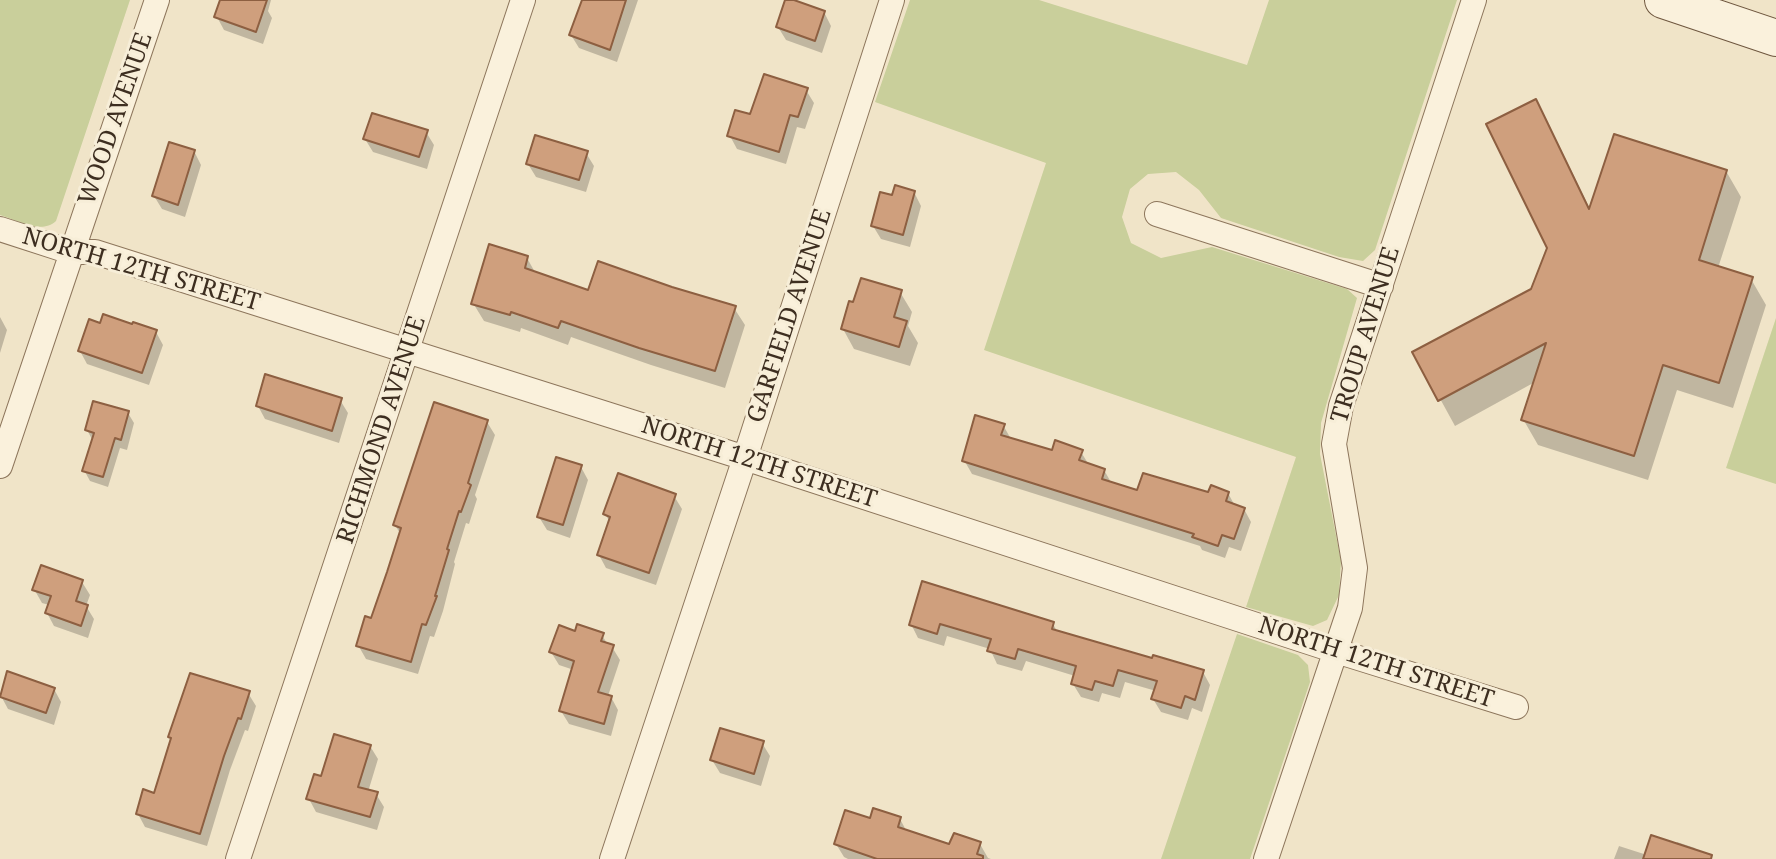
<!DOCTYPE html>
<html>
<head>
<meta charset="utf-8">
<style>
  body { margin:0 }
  canvas { display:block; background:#f0e4c8 }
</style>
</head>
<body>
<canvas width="1776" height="859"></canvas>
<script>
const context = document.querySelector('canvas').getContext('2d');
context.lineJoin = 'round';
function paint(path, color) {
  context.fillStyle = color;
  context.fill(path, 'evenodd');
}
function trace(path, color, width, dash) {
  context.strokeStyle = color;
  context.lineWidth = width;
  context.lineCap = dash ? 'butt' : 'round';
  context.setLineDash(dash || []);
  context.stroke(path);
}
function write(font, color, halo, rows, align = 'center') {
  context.font = font + ' "Noto Serif",serif';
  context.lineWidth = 6;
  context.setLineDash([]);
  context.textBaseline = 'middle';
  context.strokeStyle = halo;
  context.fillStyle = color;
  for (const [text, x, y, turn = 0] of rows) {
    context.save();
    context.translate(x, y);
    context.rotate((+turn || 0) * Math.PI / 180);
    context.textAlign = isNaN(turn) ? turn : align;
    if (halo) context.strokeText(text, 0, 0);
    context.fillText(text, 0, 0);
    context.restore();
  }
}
const green = new Path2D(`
  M0 0H130L56 221C41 235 17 220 0 215Z
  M910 0H1039L1247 65 1269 0H1457L1375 250 1363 261 1339 257 1221 218 1199 190 1176 172 1148 174 1130 189 1122 217 1131 243 1161 258 1212 247 1347 289 1357 298 1321 423 1320 454 1341 561 1339 595 1327 620 1313 626 1246 607 1296 457 984 350 1046 163 875 102Z
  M1776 318V484L1726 468Z
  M1237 634 1298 655 1308 665 1310 682 1250 859H1161Z`);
const shadow = new Path2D(`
  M223 0H271L268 11 272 18 263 44 224 30 217 17Z
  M583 0H638L617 62 579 48 571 35Z
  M788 0 824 12 831 26 822 53 786 40 778 27Z
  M806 90 814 103 805 129 797 127 786 164 737 149 730 136 752 117Z
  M1535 101 1550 127 1591 211 1726 171 1741 197 1718 268 1751 279 1766 305 1733 408 1677 390 1648 480 1538 445 1523 419 1535 382 1455 426 1415 353 1532 290 1549 248Z
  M426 132 434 145 427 169 373 152 365 139Z
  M194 151 201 165 185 217 162 209 154 196Z
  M586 153 594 166 586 192 536 177 528 164Z
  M914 192 921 206 910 247 881 239 873 226Z
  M527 258 536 274 590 293 734 308 745 325 725 388 651 365 571 337 568 345 521 328 520 332 484 321 473 303Z
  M900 292 912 312 908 326 918 343 910 366 854 349 843 329Z
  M0 317 7 330 0 353Z
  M156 332 163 345 149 385 87 364 80 351Z
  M340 400 348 413 339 443 265 419 258 406Z
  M128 413 134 423 127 450 120 448 108 487 90 481 84 470 93 441 87 430Z
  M487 422 495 435 475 495 477 499 469 524 466 523 454 562 455 564 443 611 434 637 430 636 418 674 366 659 358 645 372 621 401 535 395 525Z
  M1003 425 1011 439 1053 452H1081L1089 465 1104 470 1112 484 1139 493H1228L1235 506 1244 509 1251 522 1241 551 1229 547 1225 558 1202 550 1200 546 972 474 964 460Z
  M581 467 588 480 570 538 547 530 539 517Z
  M674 496 682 509 656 585 606 568 599 555 610 522 605 514Z
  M82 582 90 595 86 606 94 619 88 638 54 626 47 613 49 605 42 603 34 589Z
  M923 584 1053 624 1058 633 1203 672 1210 685 1202 712 1192 708 1188 720 1161 712 1153 699 1156 691 1125 682 1120 698 1102 693 1099 702 1081 697 1073 684 1075 676 1026 661 1022 671 997 664 990 649 947 636 944 646 918 638 911 624Z
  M576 633 602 635 608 645 612 647 620 660 608 696 611 697 618 710 611 736 569 724 561 711 574 670 559 665 551 652Z
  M54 689 61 702 54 725 8 709 1 696Z
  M248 693 256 706 248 731 245 730 230 770 207 846 145 827 138 814 155 795 172 740 170 737Z
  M762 743 770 756 761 786 720 773 712 760Z
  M370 746 378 759 368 792 376 794 384 807 377 830 316 812 309 799 323 778Z
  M900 819 907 832 951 847 980 844 988 858 991 859H848L844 857 836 844 871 821Z
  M1677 842 1695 848 1702 859H1614L1619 846 1647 855 1676 845Z`);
const building = new Path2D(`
  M220 0H267L256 32 214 17Z
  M582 0H626L610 50 569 35Z
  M785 0H794L825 11 815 41 776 27Z
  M764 74 808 88 798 117 790 115 779 152 727 136 735 110 750 114Z
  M1536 99 1589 209 1614 134 1727 170 1699 260 1753 277 1719 383 1663 365 1634 456 1521 420 1546 343 1438 401 1412 352 1531 289 1547 248 1486 124Z
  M372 113 428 130 419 157 363 139Z
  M535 135 588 151 579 180 526 164Z
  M169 142 195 150 178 205 152 196Z
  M895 185 915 191 903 235 871 226 880 192 892 195Z
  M489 244 528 256 525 268 588 290 598 261 672 287 736 306 715 371 639 348 561 321 558 328 511 312 510 315 471 304Z
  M861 278 902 290 894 317 907 321 899 347 841 329 849 301 853 302Z
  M103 314 132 324 133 322 157 330 142 373 78 351 89 319 100 323Z
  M265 374 342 398 332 431 256 406Z
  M93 401 129 411 121 440 115 438 103 477 82 471 94 433 85 430Z
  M434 402 488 420 468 483 471 485 461 512 459 511 447 549 449 550 435 596H437L426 625 422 624 411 662 356 646 365 616 371 618 387 572 401 528 393 525Z
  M975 415 1005 424 1001 435 1052 450 1055 440 1083 450 1079 460 1105 469 1102 479 1137 490 1143 473 1208 492 1211 485 1229 492 1226 501 1245 508 1234 539 1222 535 1218 546 1192 537 1194 534 962 461Z
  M556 457 582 465 563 525 537 517Z
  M618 473 676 494 649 573 597 555 610 517 603 514Z
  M41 565 83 580 76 601 88 605 81 626 45 613 51 596 32 590Z
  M922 581 1054 622 1052 629 1152 658 1153 655 1204 670 1195 700 1185 696 1181 708 1151 699 1157 681 1118 670 1113 686 1095 681 1092 690 1071 684 1076 666 1018 649 1015 659 987 651 991 639 940 624 937 634 909 625Z
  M577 624 604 633 601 641 614 645 598 692 612 696 604 724 559 711 574 661 549 652 559 625 575 631Z
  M7 671 55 688 46 713 0 697Z
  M190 673 250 691 241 719 238 718 224 756 200 834 136 814 143 789 154 793 171 738 168 737Z
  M720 728 764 741 754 774 710 760Z
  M334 734 371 745 358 787 378 792 370 817 306 799 314 774 321 776Z
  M873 808 901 817 898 827 949 844 954 833 981 842 977 854 983 856V859H877L834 844 845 810 870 818Z
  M1651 835 1712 855 1711 859H1643Z`);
const street = new Path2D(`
  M1157 214 1381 286
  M0 229 71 252H95L745 458 1336 651 1516 707
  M0 466 157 0
  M238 859 523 0
  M612 859 745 458 892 0
  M1266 859 1350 608 1355 568 1334 444 1341 406 1474 0`);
const secondary = new Path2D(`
  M1663 0 1776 38`);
const streetNames = [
  ["WOOD AVENUE",116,119,-71],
  ["NORTH 12TH STREET",141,270,16],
  ["GARFIELD AVENUE",790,316,-72],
  ["TROUP AVENUE",1366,335,-73],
  ["RICHMOND AVENUE",382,430,-72],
  ["NORTH 12TH STREET",759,463,18],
  ["NORTH 12TH STREET",1376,663,18]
];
paint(green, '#c9cf9b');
paint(shadow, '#0003');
paint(building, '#cf9f7d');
trace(building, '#8d5f41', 2);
trace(street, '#8d765c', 26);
trace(secondary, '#6f573f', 38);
trace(street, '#faf1dc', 24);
trace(secondary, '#faf1dc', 36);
write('24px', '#3d2e20', '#f7eed8', streetNames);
</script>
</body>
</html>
